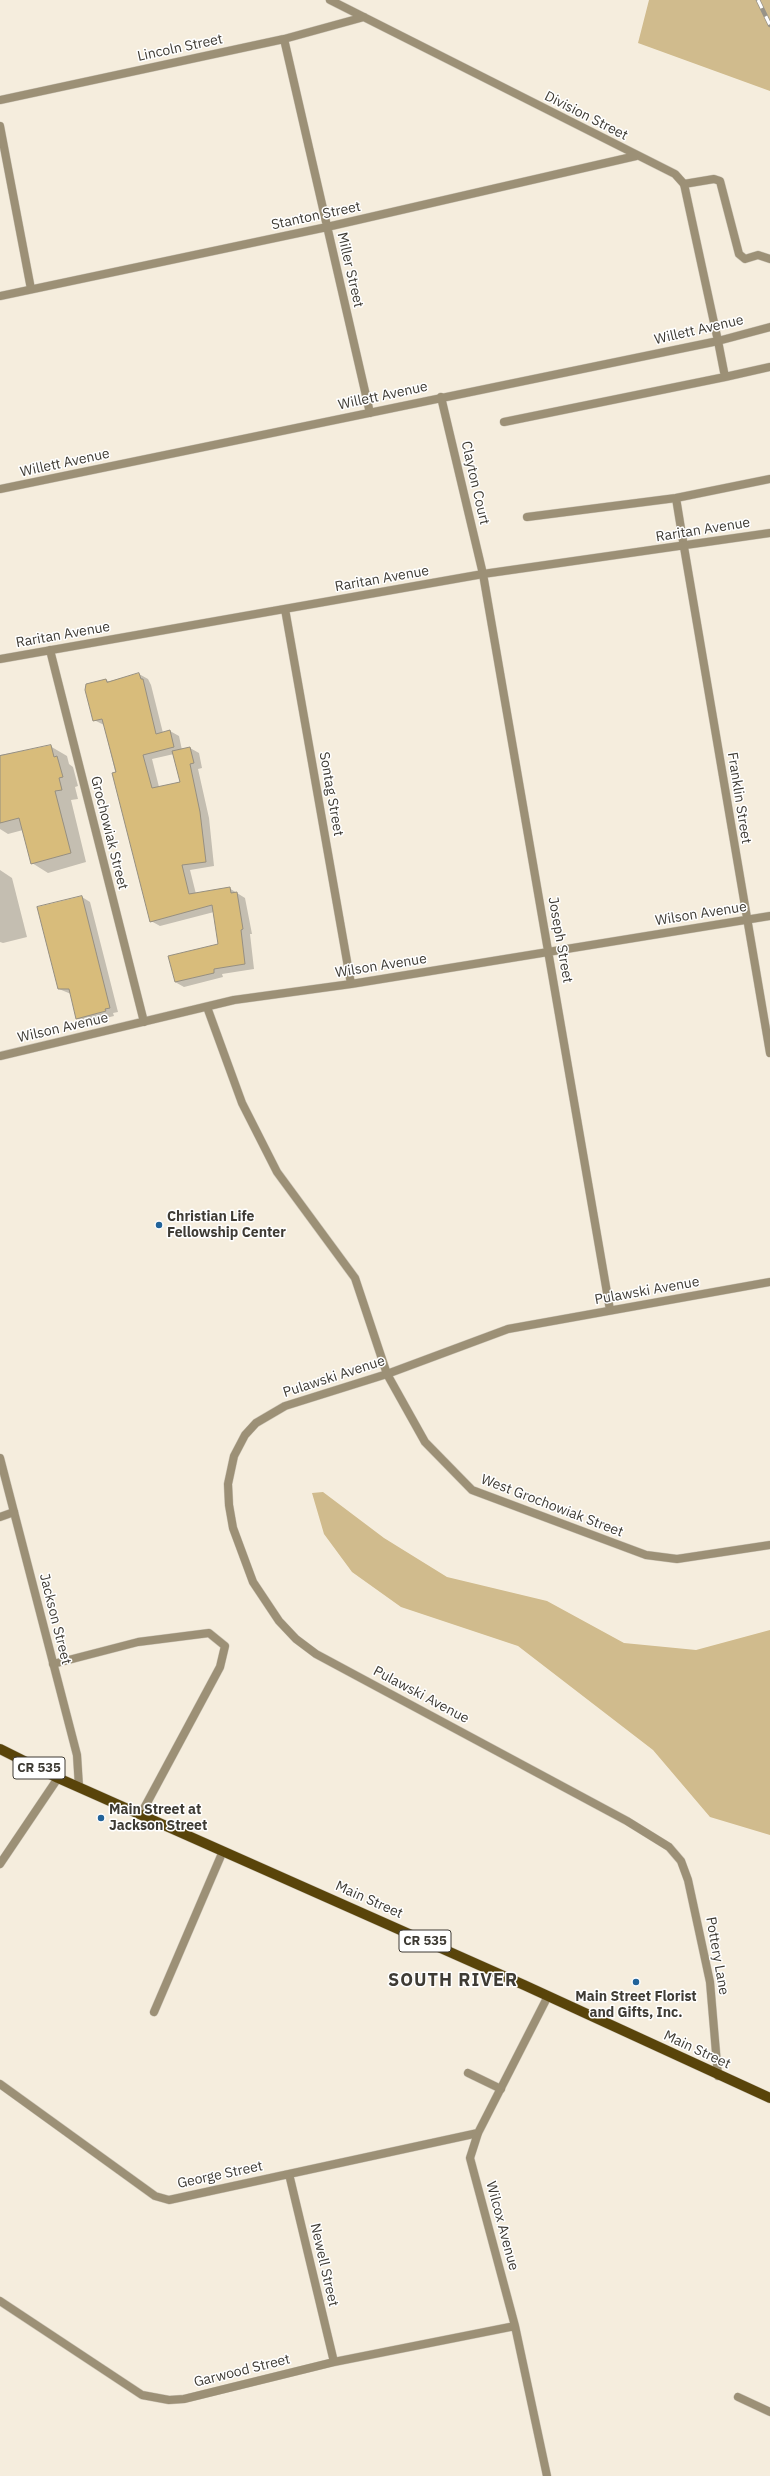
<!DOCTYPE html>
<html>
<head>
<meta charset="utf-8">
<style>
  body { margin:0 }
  canvas { display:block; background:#f5eddd }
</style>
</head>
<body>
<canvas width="770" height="2476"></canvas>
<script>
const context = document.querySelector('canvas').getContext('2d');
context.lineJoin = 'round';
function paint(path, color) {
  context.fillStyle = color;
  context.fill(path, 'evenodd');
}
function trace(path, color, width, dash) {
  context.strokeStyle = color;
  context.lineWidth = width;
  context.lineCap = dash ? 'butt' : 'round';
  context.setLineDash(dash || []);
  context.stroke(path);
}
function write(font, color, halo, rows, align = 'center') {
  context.font = font + ' "IBM Plex Sans",sans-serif';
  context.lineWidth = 3;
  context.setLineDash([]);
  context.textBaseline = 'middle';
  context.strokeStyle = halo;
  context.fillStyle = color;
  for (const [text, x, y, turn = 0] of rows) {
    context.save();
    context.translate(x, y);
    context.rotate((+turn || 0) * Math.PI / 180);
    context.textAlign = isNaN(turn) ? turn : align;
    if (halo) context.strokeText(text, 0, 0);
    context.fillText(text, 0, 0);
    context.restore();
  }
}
const green = new Path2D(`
  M649 0H770V91L638 43Z
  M323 1492 384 1538 447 1577 547 1601 624 1643 696 1650 770 1630V1835L710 1817 653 1750 518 1646 401 1607 352 1572 324 1534 312 1493Z`);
const shadow = new Path2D(`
  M139 674 148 679 151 685 163 733 170 731 179 736 182 750 190 748 199 753 202 768 198 769 209 818 214 866 190 870 196 894 229 888 245 898 252 934H250L254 969 222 974 223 977 184 987 175 982 220 945 214 912 160 926 151 921 104 725 94 720 106 680 110 682ZM174 754 181 782 159 787 152 759Z
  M50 746 67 756 69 764 73 767 78 786 75 787 78 799 71 800 86 862 48 873 32 863 23 830 8 834 0 829V755Z
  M0 870 12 878 27 937 3 943 0 942Z
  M82 897 90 902 118 1012 113 1013 114 1016 85 1023 77 1018 71 994 59 989Z`);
const building = new Path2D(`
  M139 673 141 679H143L156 734 170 730 174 747 143 755 152 788 180 782 172 751 190 747 194 763 190 764 200 812 206 862 182 865 189 894 230 887 231 893 237 892 243 929 241 930 245 964 214 969V973L175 982 168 956 218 944 212 905 150 922 112 773 116 772 102 719 93 721 85 690 86 684 106 679 107 682Z
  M51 745 54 757 57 756 63 777 59 778 62 790 55 791 71 853 31 864 19 818 0 823V756Z
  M82 896 110 1008 105 1009 106 1011 76 1019 69 989H58L37 907Z`);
const lane = new Path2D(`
  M0 126 31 289
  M684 184 714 179 720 181 739 254 745 259 758 255 770 259
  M725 377 770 367
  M504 422 725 377 718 341
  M676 498 770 479
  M527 517 676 498 684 547
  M0 1517 14 1512
  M53 1664 138 1642 209 1633 225 1646 220 1667 141 1814
  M154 2012 223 1851
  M468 2073 501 2089`);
const street = new Path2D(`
  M330 0 675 174 684 184 718 341
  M284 39 370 413
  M0 100 284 39 364 17
  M0 296 327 227 636 156
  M441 397 483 574 610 1310
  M0 489 718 341 770 327
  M684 547 770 1053
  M285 609 351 984
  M50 650 144 1022
  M0 659 483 574 770 533
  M207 1007 242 1103 277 1172 355 1278 387 1374 425 1442 472 1490 646 1555 677 1559 770 1545
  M0 1056 234 1000 351 984 770 916
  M0 1458 77 1755 79 1787
  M0 1864 58 1778
  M718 2076 710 1982 688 1880 681 1861 669 1847 627 1821 316 1654 296 1639 279 1621 253 1582 233 1528 229 1505 228 1484 234 1456 245 1435 256 1423 285 1406 387 1374 508 1329 770 1282
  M0 2084 155 2196 169 2200 478 2133
  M289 2174 334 2362
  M0 2301 142 2395 169 2400 184 2399 334 2362 515 2326
  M738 2397 770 2412
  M547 2476 515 2326 470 2158 478 2133 548 1996`);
const primary = new Path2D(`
  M0 1749 58 1778 524 1985 770 2098`);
const rail = new Path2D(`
  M758 0 770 25`);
const markers = [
  [159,1225,4,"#226399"],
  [101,1818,4,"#226399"],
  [636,1982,4,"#226399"]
];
const shields = [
  [39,1768,52],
  [425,1941,52]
];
const shieldNames = [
  ["CR 535",39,1768],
  ["CR 535",425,1941]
];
const streetNames = [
  ["Lincoln Street",180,48,-12],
  ["Division Street",586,116,27],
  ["Stanton Street",316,216,-12],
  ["Miller Street",350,270,77],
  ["Willett Avenue",699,330,-13],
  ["Willett Avenue",383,396,-12],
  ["Willett Avenue",65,463,-12],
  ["Clayton Court",475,483,77],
  ["Raritan Avenue",703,530,-9],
  ["Raritan Avenue",382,579,-10],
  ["Raritan Avenue",63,635,-10],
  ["Sontag Street",331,794,80],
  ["Franklin Street",739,798,81],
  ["Grochowiak Street",109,833,76],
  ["Wilson Avenue",701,914,-9],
  ["Joseph Street",560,940,80],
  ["Wilson Avenue",381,966,-9],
  ["Wilson Avenue",63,1028,-13],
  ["Pulawski Avenue",647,1291,-10],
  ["Pulawski Avenue",334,1377,-18],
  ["West Grochowiak Street",552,1506,21],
  ["Jackson Street",55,1619,76],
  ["Pulawski Avenue",421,1695,28],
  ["Main Street",369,1900,24],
  ["Pottery Lane",717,1956,80],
  ["Main Street",697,2050,25],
  ["George Street",220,2175,-12],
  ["Wilcox Avenue",502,2226,75],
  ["Newell Street",324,2265,77],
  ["Garwood Street",242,2371,-14]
];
const poiNames = [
  ["Christian Life",167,1217],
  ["Fellowship Center",167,1233],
  ["Main Street at",109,1810],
  ["Jackson Street",109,1826],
  ["Main Street Florist",636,1997,"center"],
  ["and Gifts, Inc.",636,2013,"center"]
];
const districtNames = [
  ["SOUTH RIVER",453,1981]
];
paint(green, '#d0bb8d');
paint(shadow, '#0003');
paint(building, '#d8bc7b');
trace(building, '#968f80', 1);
trace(lane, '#d0c9bb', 9);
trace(street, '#d0c9bb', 9);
trace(primary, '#d0c9bb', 11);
trace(lane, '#9c9076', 8);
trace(street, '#9c9076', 8);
trace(primary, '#59440a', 10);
trace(rail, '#989388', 4.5);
trace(rail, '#fff', 3, [9]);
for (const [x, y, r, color] of markers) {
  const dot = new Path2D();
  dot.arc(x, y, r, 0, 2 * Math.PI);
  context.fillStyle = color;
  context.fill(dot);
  trace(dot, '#fff', 1.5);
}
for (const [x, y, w] of shields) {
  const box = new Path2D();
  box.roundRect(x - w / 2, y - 11, w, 22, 3);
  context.fillStyle = '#fff';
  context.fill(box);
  trace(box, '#3e3b34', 1);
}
write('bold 13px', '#3e3b34', null, shieldNames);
write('14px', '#3e3b34', '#fff', streetNames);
write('bold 14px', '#3e3b34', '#fff', poiNames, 'left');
context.letterSpacing = '1px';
write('bold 18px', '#3e3b34', '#fff', districtNames);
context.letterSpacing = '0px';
</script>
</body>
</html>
